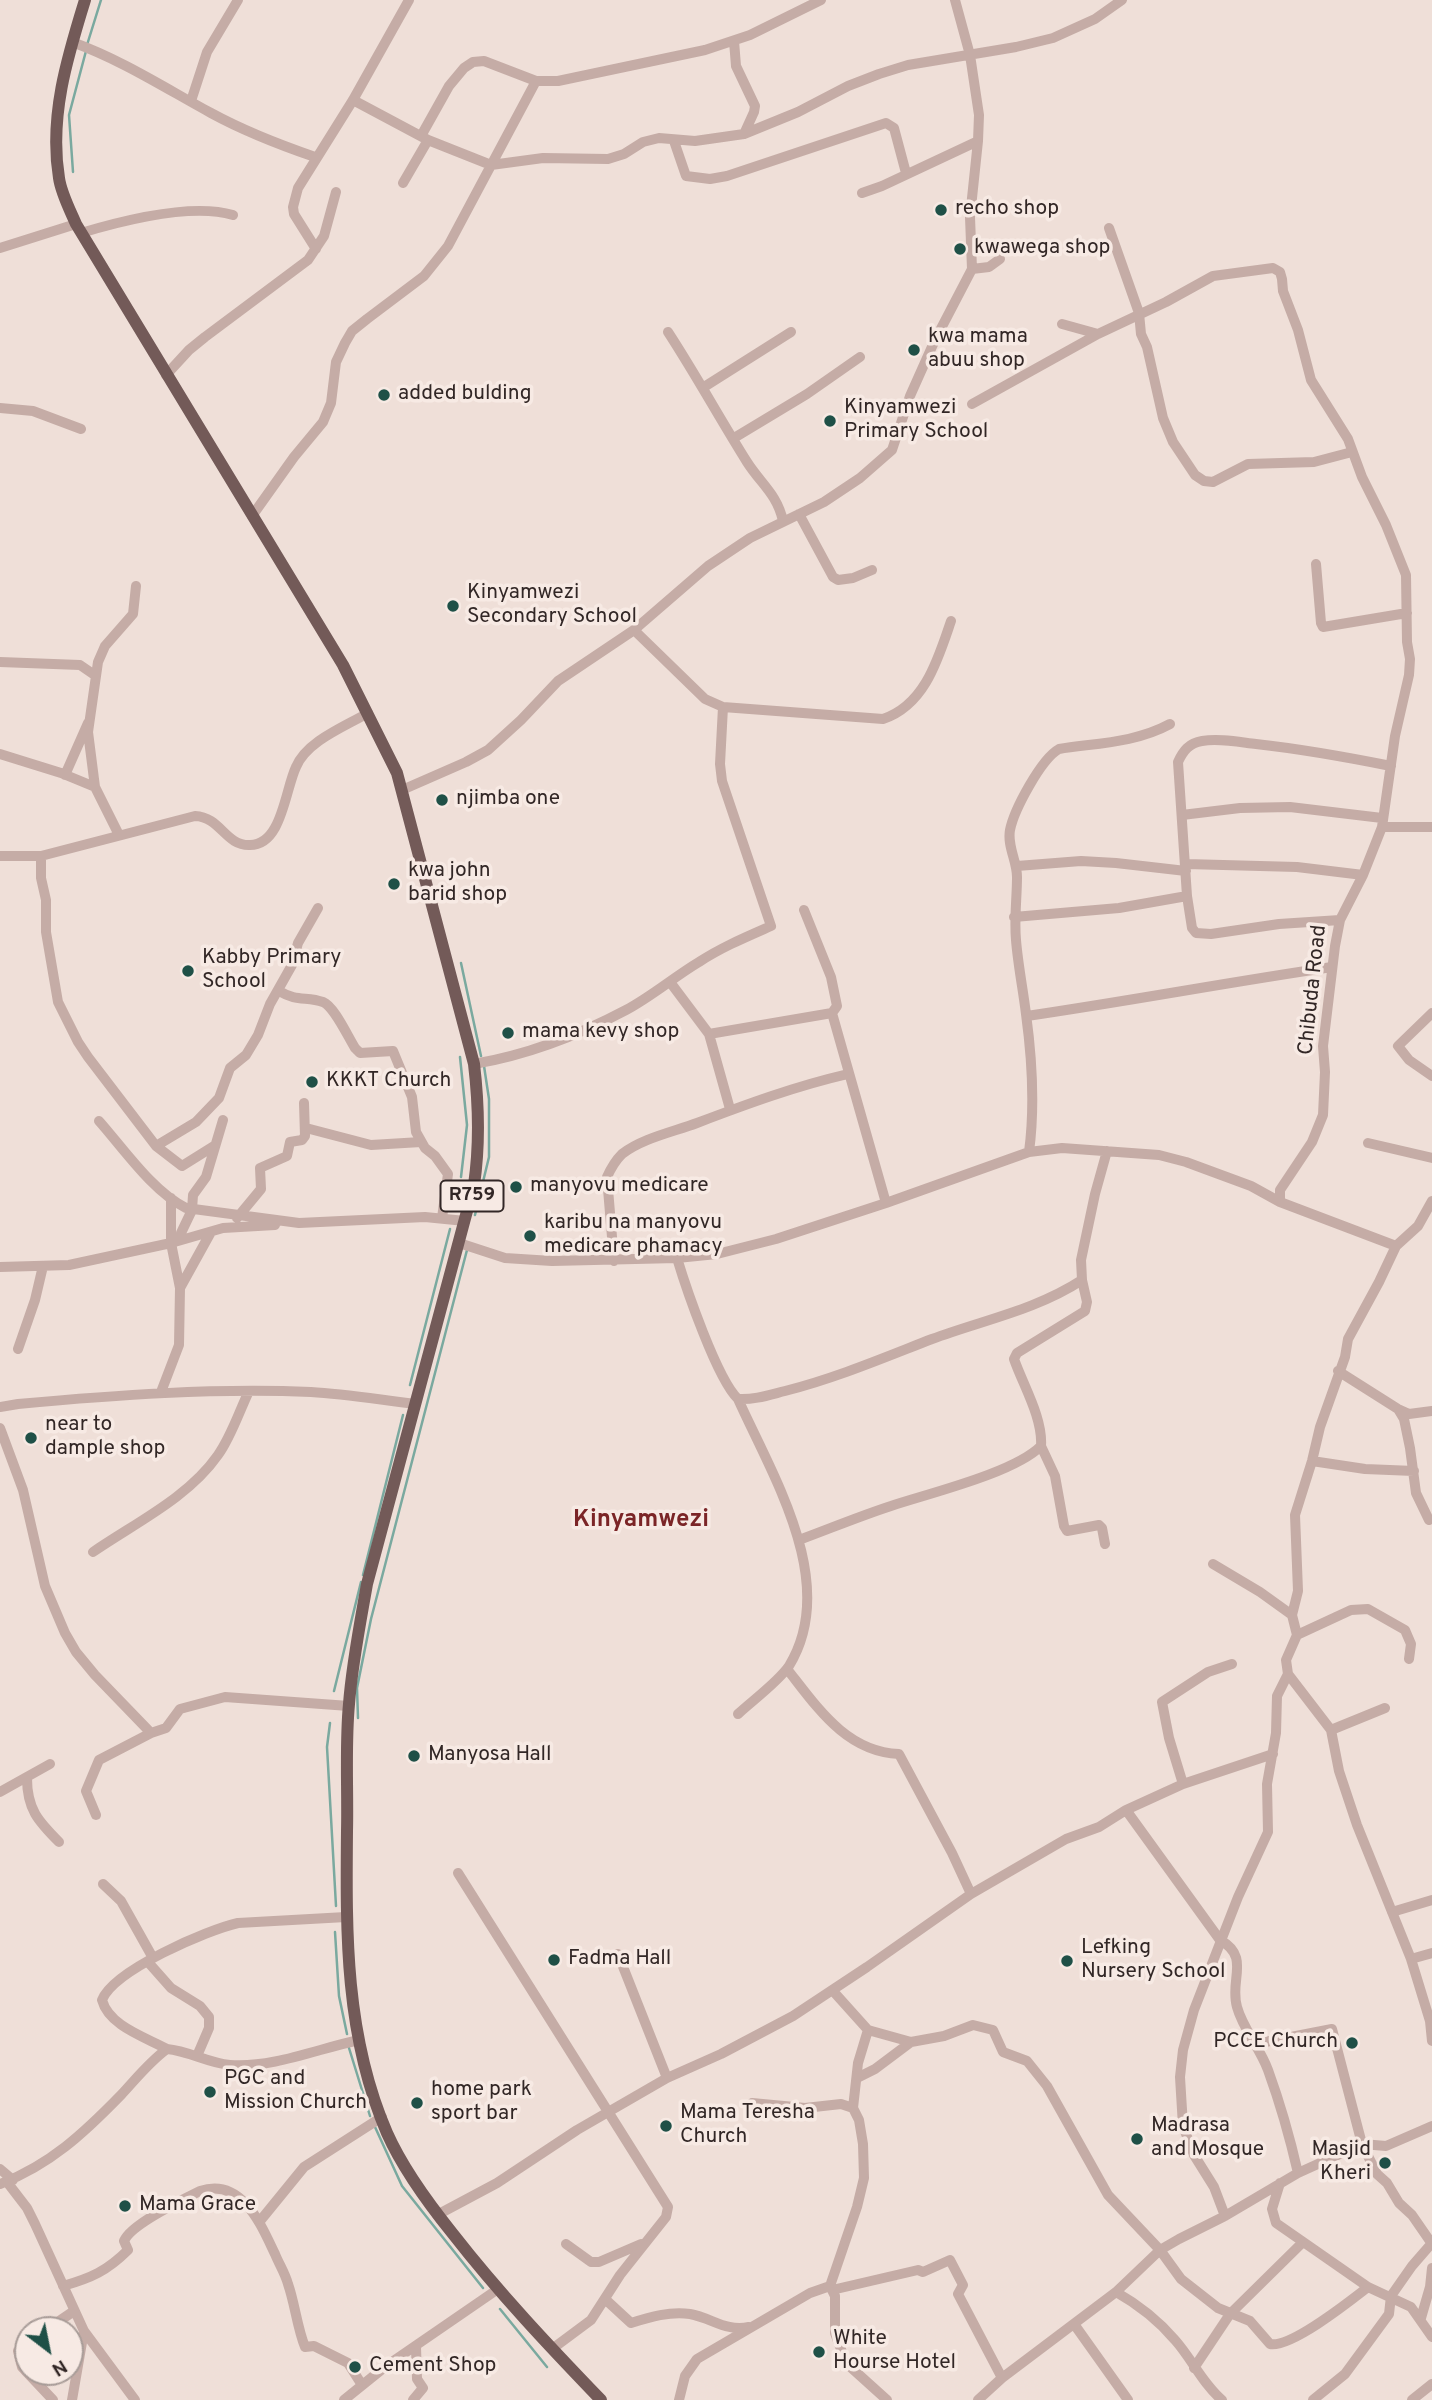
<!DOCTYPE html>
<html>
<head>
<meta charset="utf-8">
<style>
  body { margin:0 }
  #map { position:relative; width:1432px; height:2400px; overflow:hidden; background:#efdfd8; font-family:Overpass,sans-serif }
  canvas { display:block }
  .north { position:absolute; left:14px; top:2316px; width:70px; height:70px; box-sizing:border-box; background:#f7eae4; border:2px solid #a89c98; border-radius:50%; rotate:148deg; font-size:19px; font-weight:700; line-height:28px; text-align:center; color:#322726 }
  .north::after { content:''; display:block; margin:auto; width:24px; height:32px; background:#1f5047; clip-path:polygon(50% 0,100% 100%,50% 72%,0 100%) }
</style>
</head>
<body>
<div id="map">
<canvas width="1432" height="2400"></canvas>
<div class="north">N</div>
</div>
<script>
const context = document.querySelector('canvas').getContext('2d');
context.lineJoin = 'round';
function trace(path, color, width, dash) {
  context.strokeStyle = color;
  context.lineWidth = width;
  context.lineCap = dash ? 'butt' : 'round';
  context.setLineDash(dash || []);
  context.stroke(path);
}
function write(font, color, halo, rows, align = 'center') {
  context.font = font + ' Overpass,sans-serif';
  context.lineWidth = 7;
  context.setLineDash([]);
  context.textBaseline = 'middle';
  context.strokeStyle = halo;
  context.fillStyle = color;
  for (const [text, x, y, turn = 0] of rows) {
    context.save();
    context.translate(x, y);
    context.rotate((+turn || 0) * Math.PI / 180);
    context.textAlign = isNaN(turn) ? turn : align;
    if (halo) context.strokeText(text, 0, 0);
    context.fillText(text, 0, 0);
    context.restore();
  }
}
const stream = new Path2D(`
  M87 45 101 0
  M73 172 69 115 86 51
  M461 963 481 1056
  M460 1057 467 1125 461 1177
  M475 1215 489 1157V1099L484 1066
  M410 1385 450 1229
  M363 1575 403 1415
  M334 1691 361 1582
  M358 1718 357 1688 371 1619 467 1250
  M330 1723 327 1747 336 1906
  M335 1932 339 1996 347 2034
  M349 2048 370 2116
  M375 2127 402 2186 483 2288
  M500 2309 547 2367`);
const minor = new Path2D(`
  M734 41 736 66 755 106 754 112 744 134
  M72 42C122 60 165 88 211 113 244 131 280 145 315 157
  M353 100 428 140 491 165 543 158 608 159 624 154 643 142 659 138 695 141 744 134 798 112 848 86 879 74 908 65 1016 47 1053 38 1095 19 1122 0
  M191 101 207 52 238 0
  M421 136 449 86 464 68 473 62 484 61 536 81H558L705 50 750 35 821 0
  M674 141 686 176 710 179 727 176 886 123 894 128 906 173
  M403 183 428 140
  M862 193 882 186 978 141
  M1109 228 1139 313 1141 334 1147 347 1163 418 1173 442 1195 475 1204 481 1213 482 1248 464 1314 462 1352 452
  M81 233C121 221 192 203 233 215
  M0 248 76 224
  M316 249 294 214 293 207 298 188 353 100 409 0
  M972 269 989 267 1000 259
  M1062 324 1098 334 1166 302 1213 276 1273 268 1280 272 1282 279 1283 291 1298 330 1311 380 1348 439 1362 477 1386 525 1406 575 1407 642 1410 659 1409 675 1395 736 1382 827 1363 875 1340 920 1335 946 1323 1046 1325 1072 1323 1115 1312 1142 1280 1190V1202
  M668 332C696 375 720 419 747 462 761 484 777 494 783 521
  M166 375 189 350 205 337 308 260 324 236 336 192
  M704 387 791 332
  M972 404 1098 334
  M0 408 33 411 81 429
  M734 438 807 394 860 357
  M799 514 833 577 838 580 853 578 872 570
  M252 516 294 457 323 422 331 403 336 362 345 343 352 331 367 319 424 276 448 246 536 81
  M1316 564 1321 623 1323 627 1407 613
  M634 630 705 699 723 707 883 719C925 705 938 659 951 621
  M0 662 80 665 96 676
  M0 754 61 773 95 787
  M65 775 88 723
  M402 790 466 762 488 750 521 720 558 681 634 630 708 566 750 538 824 502 860 478 892 450 910 396 935 340 972 269 970 217 978 141 979 115 970 55 955 0
  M1182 815 1240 808 1290 807 1382 818
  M1382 827H1432
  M119 835 95 787 88 732 98 662 105 646 133 614 136 586
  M0 856H41L195 816C221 817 225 846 250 845 282 845 285 790 296 767 307 741 344 727 368 713
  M41 856V878L46 900V932L58 1002 78 1042 88 1057 156 1146 182 1166 214 1146
  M1186 864 1297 867 1363 875
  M1017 866 1081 861 1116 863 1186 871
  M1014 917 1119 908 1187 896
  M1340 920 1279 924 1211 934 1196 933 1192 928 1187 896 1178 762C1183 751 1189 743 1202 741 1219 738 1239 742 1256 744 1301 749 1346 757 1391 766
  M670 982 709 1034 730 1109
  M279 991C297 1002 307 996 323 1002 334 1006 348 1037 355 1048L360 1053 393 1051 412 1097 416 1132 425 1148 435 1156 448 1174 442 1218
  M832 1013 886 1203
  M1432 1013 1398 1046 1409 1060 1432 1076
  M1027 1016C1129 1001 1230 982 1332 967
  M709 1034 832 1013 837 1006 831 977 804 910
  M474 1064C527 1055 579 1035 626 1010 652 996 674 977 699 962 722 947 746 937 771 926L722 781 720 764 723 707
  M99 1121C123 1148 153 1192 186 1208L299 1223 425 1217 465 1221
  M306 1128 371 1145 421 1142
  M1368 1143 1432 1158
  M156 1146 196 1122 219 1098 230 1068 246 1055 258 1035 270 1004 292 965 298 943 318 908
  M1029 1152C1035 1107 1032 1058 1026 1014 1023 989 1018 965 1016 940 1014 919 1017 898 1017 877 1017 861 1007 846 1010 830 1014 810 1041 759 1059 749 1096 743 1135 743 1170 724
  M237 1218 261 1189 260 1168 287 1156 290 1142 302 1140 305 1136 304 1103
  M181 1239V1233L192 1210 193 1195 206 1177 223 1120
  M459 1243 505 1258 552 1261 677 1258 717 1254 776 1239 886 1203 1029 1152 1062 1148 1159 1155 1186 1162 1251 1186 1280 1202 1396 1246 1418 1226 1432 1201
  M1396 1246 1379 1282 1348 1339 1345 1357 1320 1427 1312 1461 1295 1515 1298 1591 1292 1615 1297 1635 1286 1660 1288 1674 1331 1730 1339 1771 1357 1825 1411 1959 1430 2021 1432 2041
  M677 1258C686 1288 717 1379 738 1399 754 1400 769 1395 785 1391 836 1378 883 1358 932 1339 983 1320 1036 1310 1082 1280
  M614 1261 607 1177C611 1168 615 1161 622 1154 643 1138 673 1132 697 1123 747 1104 796 1086 848 1074
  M0 1267 69 1265 171 1243 223 1228 275 1225
  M180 1288 211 1232
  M18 1349 35 1300 43 1266
  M1338 1371 1398 1409 1409 1414 1432 1411
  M161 1392 179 1345 180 1288 171 1243V1198
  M738 1399C772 1475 840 1583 789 1666 778 1682 753 1700 738 1714
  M0 1407 18 1404C116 1395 213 1388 311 1392 346 1394 381 1400 416 1404
  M1398 1409 1404 1419 1410 1448 1416 1493 1429 1520
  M0 1428 23 1490 45 1586 65 1633 76 1652 95 1675 151 1733 166 1728 180 1709 225 1697 349 1706
  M1041 1446 1055 1476 1064 1526 1067 1531 1099 1525 1102 1528 1105 1544
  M1312 1461 1365 1469 1414 1471
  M799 1540C829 1529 860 1516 891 1506 930 1493 1014 1473 1041 1446 1043 1418 1023 1385 1014 1359L1017 1353 1085 1311 1087 1302 1082 1280 1081 1260 1095 1194 1107 1151
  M93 1552C135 1523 188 1498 218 1455 231 1437 239 1412 249 1391
  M1213 1564 1260 1592 1292 1615
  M1297 1635 1351 1610 1368 1609 1405 1630 1411 1644 1409 1659
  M787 1669C817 1707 846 1752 899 1754L952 1853 971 1894
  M1331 1730 1385 1708
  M27 1778C27 1809 38 1821 59 1842
  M1183 1784 1169 1738 1162 1702 1208 1672 1232 1664
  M0 1792 50 1764
  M1126 1810 1220 1940C1251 1957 1229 1980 1237 2007 1243 2029 1260 2048 1268 2070 1280 2103 1290 2138 1298 2173
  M96 1815 86 1791 99 1760 151 1733
  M458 1873 668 2207 666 2217 620 2275 591 2320 552 2349
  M103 1884 121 1901 153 1958
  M1392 1912 1432 1900
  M618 1954 667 2078
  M1411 1959 1432 1953
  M148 1962 171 1988 200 2006 209 2017V2028L197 2056
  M833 1991 868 2030 911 2042 944 2036 973 2025 993 2030 1003 2052 1027 2061 1047 2086 1108 2195 1160 2250 1181 2279 1218 2308 1250 2321 1270 2344C1291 2348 1350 2301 1368 2287
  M1255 2044 1332 2029 1362 2144 1377 2174 1387 2183 1399 2203 1412 2215 1432 2244
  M167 2049C145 2037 109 2026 102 2000 114 1970 207 1930 238 1923L346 1917
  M857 2078 875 2069 911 2042
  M752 2103 805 2108 841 2104 853 2108 859 2120 863 2144 864 2178 857 2207 830 2286
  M853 2108 858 2063 868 2030
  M0 2169 13 2180
  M7 2182 27 2208 35 2224 84 2331 135 2400
  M1280 2183 1272 2209 1276 2223 1368 2287 1411 2307 1432 2337
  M0 2184C50 2165 84 2133 121 2095 136 2079 149 2062 167 2049 189 2051 208 2063 230 2065 273 2068 317 2049 359 2040
  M437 2215 497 2183 577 2130 667 2078 721 2054 793 2016 867 1967 971 1894 1066 1839 1099 1827 1126 1810 1183 1784 1273 1754
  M1225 2216 1214 2187 1194 2155 1183 2126 1180 2077 1183 2050 1194 2010 1238 1897 1268 1832 1267 1784 1276 1733 1277 1696 1288 1674
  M260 2221 304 2167 382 2117
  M566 2244 591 2262H599L641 2244
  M63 2286C91 2278 107 2271 128 2250L124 2241C131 2224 182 2200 200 2191 242 2177 261 2225 275 2254 279 2264 285 2273 288 2284 295 2304 297 2327 305 2347L314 2346 348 2363 362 2385
  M832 2290 918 2270 923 2272 950 2260 963 2285 958 2294 1002 2378
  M1116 2292C1139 2305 1158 2320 1175 2340 1192 2359 1202 2383 1222 2400
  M605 2299 631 2323C650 2317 670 2311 690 2314 712 2318 726 2332 749 2327
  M1421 2318 1430 2287 1432 2268
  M1074 2324 1128 2400
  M46 2330 74 2311
  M28 2343 18 2351 22 2367 53 2400
  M1194 2368 1230 2314 1303 2242
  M72 2400 84 2331
  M344 2400 386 2366 498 2289
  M413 2400 423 2388 417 2379 416 2347
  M679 2400 685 2376 697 2359 810 2293 830 2286 835 2296V2333L846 2363 887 2400
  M978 2400 1002 2378 1116 2292 1160 2250 1179 2239 1225 2216 1298 2173 1362 2144 1386 2146 1432 2126
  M1313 2400 1345 2374 1389 2314 1391 2296 1412 2266 1432 2243
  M1412 2400 1432 2384`);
const major = new Path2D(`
  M85 0C67 58 49 117 59 178 61 193 70 210 76 224L343 665 397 773 474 1064C479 1106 480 1144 474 1185L367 1584C360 1624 352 1664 349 1704 345 1746 348 1789 347 1831 346 1934 345 2036 387 2133 403 2169 428 2203 453 2234 499 2293 550 2347 601 2400`);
const markers = [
  [941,210,7,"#1f5047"],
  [960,249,7,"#1f5047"],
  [914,350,7,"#1f5047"],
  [384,395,7,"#1f5047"],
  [830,421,7,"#1f5047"],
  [453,606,7,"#1f5047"],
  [442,800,7,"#1f5047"],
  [394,884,7,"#1f5047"],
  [188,971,7,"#1f5047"],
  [508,1033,7,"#1f5047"],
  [312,1082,7,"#1f5047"],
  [516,1187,7,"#1f5047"],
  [530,1236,7,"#1f5047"],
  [31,1438,7,"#1f5047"],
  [414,1756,7,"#1f5047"],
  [554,1960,7,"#1f5047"],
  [1067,1961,7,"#1f5047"],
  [1352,2043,7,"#1f5047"],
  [210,2092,7,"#1f5047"],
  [417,2103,7,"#1f5047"],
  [666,2126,7,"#1f5047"],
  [1137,2139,7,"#1f5047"],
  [1385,2163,7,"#1f5047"],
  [125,2206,7,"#1f5047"],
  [819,2352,7,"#1f5047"],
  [355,2367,7,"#1f5047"]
];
const shields = [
  [472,1196,63]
];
const shieldNames = [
  ["R759",472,1196]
];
const poiNames = [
  ["recho shop",955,210],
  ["kwawega shop",974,249],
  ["kwa mama",928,338],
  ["abuu shop",928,362],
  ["added bulding",398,395],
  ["Kinyamwezi",844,409],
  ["Primary School",844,433],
  ["Kinyamwezi",467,594],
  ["Secondary School",467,618],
  ["njimba one",456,800],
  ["kwa john",408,872],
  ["barid shop",408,896],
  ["Kabby Primary",202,959],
  ["School",202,983],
  ["mama kevy shop",522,1033],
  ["KKKT Church",326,1082],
  ["manyovu medicare",530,1187],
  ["karibu na manyovu",544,1224],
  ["medicare phamacy",544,1248],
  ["near to",45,1426],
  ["dample shop",45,1450],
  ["Manyosa Hall",428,1756],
  ["Lefking",1081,1949],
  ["Nursery School",1081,1973],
  ["Fadma Hall",568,1960],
  ["PCCE Church",1338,2043,"right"],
  ["PGC and",224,2080],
  ["Mission Church",224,2104],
  ["home park",431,2091],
  ["sport bar",431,2115],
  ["Mama Teresha",680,2114],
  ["Church",680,2138],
  ["Madrasa",1151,2127],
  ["and Mosque",1151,2151],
  ["Masjid",1371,2151,"right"],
  ["Kheri",1371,2175,"right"],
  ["Mama Grace",139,2206],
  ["White",833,2340],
  ["Hourse Hotel",833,2364],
  ["Cement Shop",369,2367]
];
const streetNames = [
  ["Chibuda Road",1314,990,-84]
];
const quarterNames = [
  ["Kinyamwezi",641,1521]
];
trace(stream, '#7aa99f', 2.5);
trace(minor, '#c5aca6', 10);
trace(major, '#735a58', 12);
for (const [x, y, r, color] of markers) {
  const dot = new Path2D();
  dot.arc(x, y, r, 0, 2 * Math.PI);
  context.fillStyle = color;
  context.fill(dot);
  trace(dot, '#f7eae4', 2.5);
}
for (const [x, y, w] of shields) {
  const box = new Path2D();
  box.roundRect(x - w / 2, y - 15.5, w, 31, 5);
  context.fillStyle = '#f7eae4';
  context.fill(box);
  trace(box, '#322726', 2);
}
write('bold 19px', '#322726', null, shieldNames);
write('21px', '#322726', '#f7eae4', poiNames, 'left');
write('21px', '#322726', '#f7eae4', streetNames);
write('bold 24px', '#7b2527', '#f7eae4', quarterNames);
</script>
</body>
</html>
